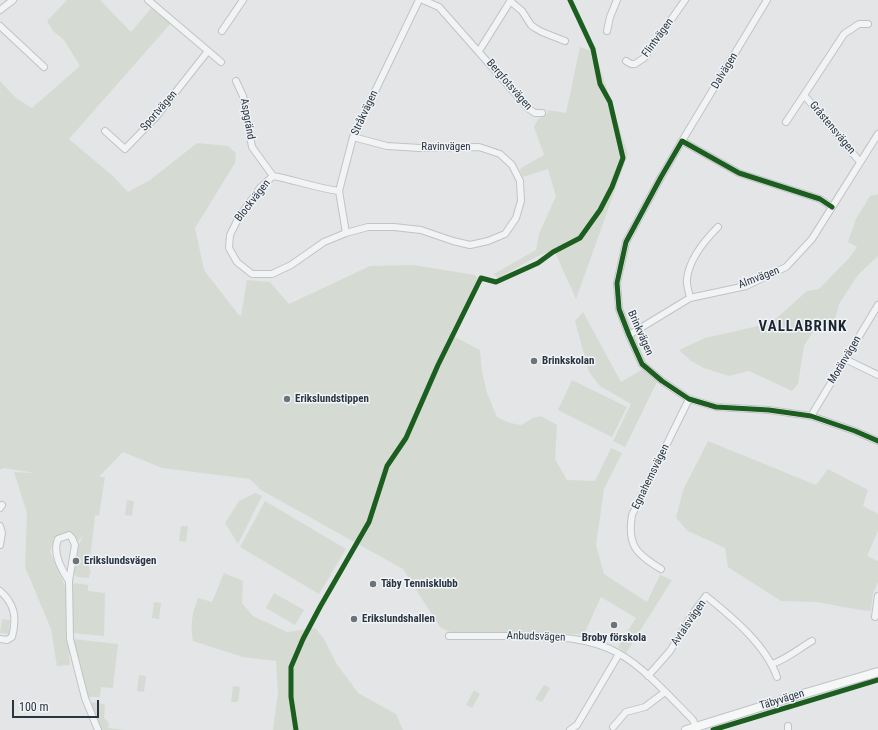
<!DOCTYPE html>
<html>
<head>
<meta charset="utf-8">
<style>
  body { margin:0 }
  #map { position:relative; width:878px; height:730px; overflow:hidden; background:#e3e5e7; font-family:"Roboto Condensed",sans-serif }
  canvas { display:block }
  .scale { position:absolute; left:12px; top:700px; width:87px; height:18px; box-sizing:border-box; border:2px solid #2a3541; border-top:0; padding-left:5px; font-size:12px; line-height:14px; white-space:nowrap; color:#2a3541; -webkit-text-stroke:3px #f1f4f7; paint-order:stroke }
</style>
</head>
<body>
<div id="map">
<canvas width="878" height="730"></canvas>
<div class="scale">100 m</div>
</div>
<script>
const context = document.querySelector('canvas').getContext('2d');
context.lineJoin = 'round';
function paint(path, color) {
  context.fillStyle = color;
  context.fill(path, 'evenodd');
}
function trace(path, color, width, dash) {
  context.strokeStyle = color;
  context.lineWidth = width;
  context.lineCap = dash ? 'butt' : 'round';
  context.setLineDash(dash || []);
  context.stroke(path);
}
function write(font, color, halo, rows, align = 'center') {
  context.font = font + ' "Roboto Condensed",sans-serif';
  context.lineWidth = 3;
  context.setLineDash([]);
  context.textBaseline = 'middle';
  context.strokeStyle = halo;
  context.fillStyle = color;
  for (const [text, x, y, turn = 0] of rows) {
    context.save();
    context.translate(x, y);
    context.rotate((+turn || 0) * Math.PI / 180);
    context.textAlign = isNaN(turn) ? turn : align;
    if (halo) context.strokeText(text, 0, 0);
    context.fillText(text, 0, 0);
    context.restore();
  }
}
const green = new Path2D(`
  M67 0H100L131 32 152 7 171 23 69 139 113 176 128 192 150 180 197 143 228 146 236 153 235 163 195 228 204 270 238 314 241 316 247 280 270 282 289 304 370 266 413 265 475 275 478 279 455 337 480 350 482 372 487 393 497 417 510 423 521 425 533 418 541 416 557 425 555 459 567 480 595 481 611 448 622 453 604 489 596 545 604 574 647 602 660 575 672 580 626 653 618 647 636 618 601 597 584 634 450 632 440 627 403 569 261 490 250 479 162 468 123 452 99 477H105L99 516 95 515 89 570H91L89 578 77 577 74 574 78 546 83 536 78 541 72 534 54 538 50 552 66 588V627L70 665 57 666 51 629 25 567 27 513 14 472 36 473 3 468 0 470V81L16 98 32 108 80 66 64 40 53 31 47 21Z
  M580 47 595 52 628 154 576 299 554 250 538 256 498 278 494 274 536 250 539 234 556 196 548 169 523 177 520 171 521 168 544 155 534 127 538 119 547 114 548 110 566 113Z
  M878 194V256L858 275 839 304 835 320 812 333 804 346 798 384 792 391 749 371 729 376 704 368 691 361 679 350 705 338 771 323 807 291 819 289 849 258 857 247 848 242 856 219 870 196Z
  M583 312 621 382 643 369 657 382 625 447 613 441 631 404 600 386 589 372 575 321Z
  M572 380 627 407 612 437 558 410Z
  M708 441 816 485 828 469 868 490 863 506 878 514V531L867 556 878 561V582L873 594 871 611 860 610 817 602 781 601 728 567 725 548 688 531 676 518 683 490Z
  M255 493 262 496 238 544 225 523 239 501Z
  M127 500 134 501 132 516 125 515Z
  M265 501 346 549 319 594 240 547Z
  M181 526H188L186 542 179 541Z
  M224 573 243 581 242 603 253 616 287 632 315 628 324 639 336 663 358 693 396 714 403 730H273L278 692 276 661 243 657 193 641C190 624 192 614 198 598L212 602Z
  M75 583 88 585V591L105 593 104 636 73 633V585Z
  M274 593 304 610 295 625 266 608Z
  M154 602 161 603 159 619 152 618Z
  M2 619 10 620 9 634 0 633Z
  M73 639 118 644 113 688 101 687 100 697H87Z
  M139 675 146 676 144 692 137 691Z
  M544 685 550 688 542 702 535 699Z
  M233 686 240 687 238 702H231Z
  M474 690 480 694 472 708 466 705Z
  M93 702 103 704 105 706 104 718 109 723 108 728 126 730H102L90 705Z`);
const minor = new Path2D(`
  M148 0 221 62
  M423 0 439 7 529 109 535 113H542
  M510 1 522 11 531 25 535 28 542 32 565 41
  M0 10 13 0
  M0 26 44 67
  M222 31 243 0
  M607 31 610 17 617 0
  M479 51 511 0
  M626 61 631 64H635L644 58 685 0
  M236 81 243 96 252 147 273 176
  M786 122 804 95
  M105 131 125 149 156 117 208 51
  M682 141 767 0
  M860 162 804 95 844 34 859 24H868
  M273 176 260 188 239 217 230 235 229 248 237 262 252 274H272L291 265 324 242 346 233 368 227H394L421 230 453 241 470 245 488 241 505 234 516 218 521 201 520 181 512 165 500 154 479 147 420 148 387 146 353 137
  M273 176C295 180 316 188 339 191
  M832 207 820 199 739 173 682 141 661 177 626 242 617 283 619 309 629 335 642 364 662 381 689 399 716 407 769 410 811 416 855 431 878 441
  M346 233 339 191 353 137 419 0
  M690 298C689 292 686 284 687 279 689 260 705 240 718 227
  M629 335 690 298 746 286 786 267 812 239 878 134
  M845 359 878 375
  M811 416 878 305
  M0 508 2 505
  M0 526 2 533 0 545
  M661 569C636 554 627 545 632 515L689 399
  M69 581C61 569 52 553 58 539L69 535 72 538 75 545 69 581 70 639 85 698 98 730
  M0 591C15 604 17 618 12 637L7 640 0 639
  M875 617 878 596
  M449 636C473 636 496 636 520 636 553 637 588 636 618 653 645 668 671 698 693 720L696 727
  M772 664C787 659 798 649 812 641
  M648 676 670 651 694 612 706 596C732 617 766 645 777 677
  M788 726V730
  M613 727 626 712 645 707 665 692
  M570 730 577 725 619 654`);
const secondary = new Path2D(`
  M686 730 789 698 878 672`);
const cycleway = new Path2D(`
  M832 207 820 199 739 173 682 141 661 177 626 242 617 283 619 309 629 335 642 364 662 381 689 399 716 407 769 410 811 416 855 431 878 441
  M296 730 291 697V667L303 639 320 607 369 522 387 466 406 438 438 365 481 278 496 282 538 263 553 252 580 238 600 210 612 187 623 158 610 102 600 84 593 49 570 0
  M713 730 878 680`);
const markers = [
  [534,361,4,"#6b737b"],
  [287,399,4,"#6b737b"],
  [76,561,4,"#6b737b"],
  [373,584,4,"#6b737b"],
  [354,619,4,"#6b737b"],
  [614,625,4,"#6b737b"]
];
const streetNames = [
  ["Flintvägen",658,38,-54],
  ["Dalvägen",725,71,-59],
  ["Bergfotsvägen",509,85,49],
  ["Sportvägen",159,111,-49],
  ["Stråkvägen",365,113,-65],
  ["Aspgränd",247,119,80],
  ["Gråstensvägen",832,128,50],
  ["Ravinvägen",446,147],
  ["Blockvägen",253,201,-52],
  ["Almvägen",759,278,-21],
  ["Brinkvägen",640,333,66],
  ["Moränvägen",845,360,-59],
  ["Egnahemsvägen",651,477,-64],
  ["Avtalsvägen",689,623,-56],
  ["Anbudsvägen",536,637,2],
  ["Täbyvägen",782,700,-17]
];
const poiNames = [
  ["Brinkskolan",542,361],
  ["Erikslundstippen",295,399],
  ["Erikslundsvägen",84,561],
  ["Täby Tennisklubb",381,584],
  ["Erikslundshallen",362,619],
  ["Broby förskola",614,638,"center"]
];
const districtNames = [
  ["VALLABRINK",803,327]
];
paint(green, '#d5dbd3');
trace(minor, '#c1c3c5', 8);
trace(secondary, '#c1c3c5', 10);
trace(minor, '#f2f3f5', 6);
trace(secondary, '#f6f7f7', 8);
trace(cycleway, '#1b5e20', 5);
for (const [x, y, r, color] of markers) {
  const dot = new Path2D();
  dot.arc(x, y, r, 0, 2 * Math.PI);
  context.fillStyle = color;
  context.fill(dot);
  trace(dot, '#f1f4f7', 1.5);
}
write('11px', '#2a3541', '#f1f4f7', streetNames);
write('bold 11px', '#2a3541', '#f1f4f7', poiNames, 'left');
context.letterSpacing = '1px';
write('bold 15px', '#1c2632', '#f1f4f7', districtNames);
context.letterSpacing = '0px';
</script>
</body>
</html>
